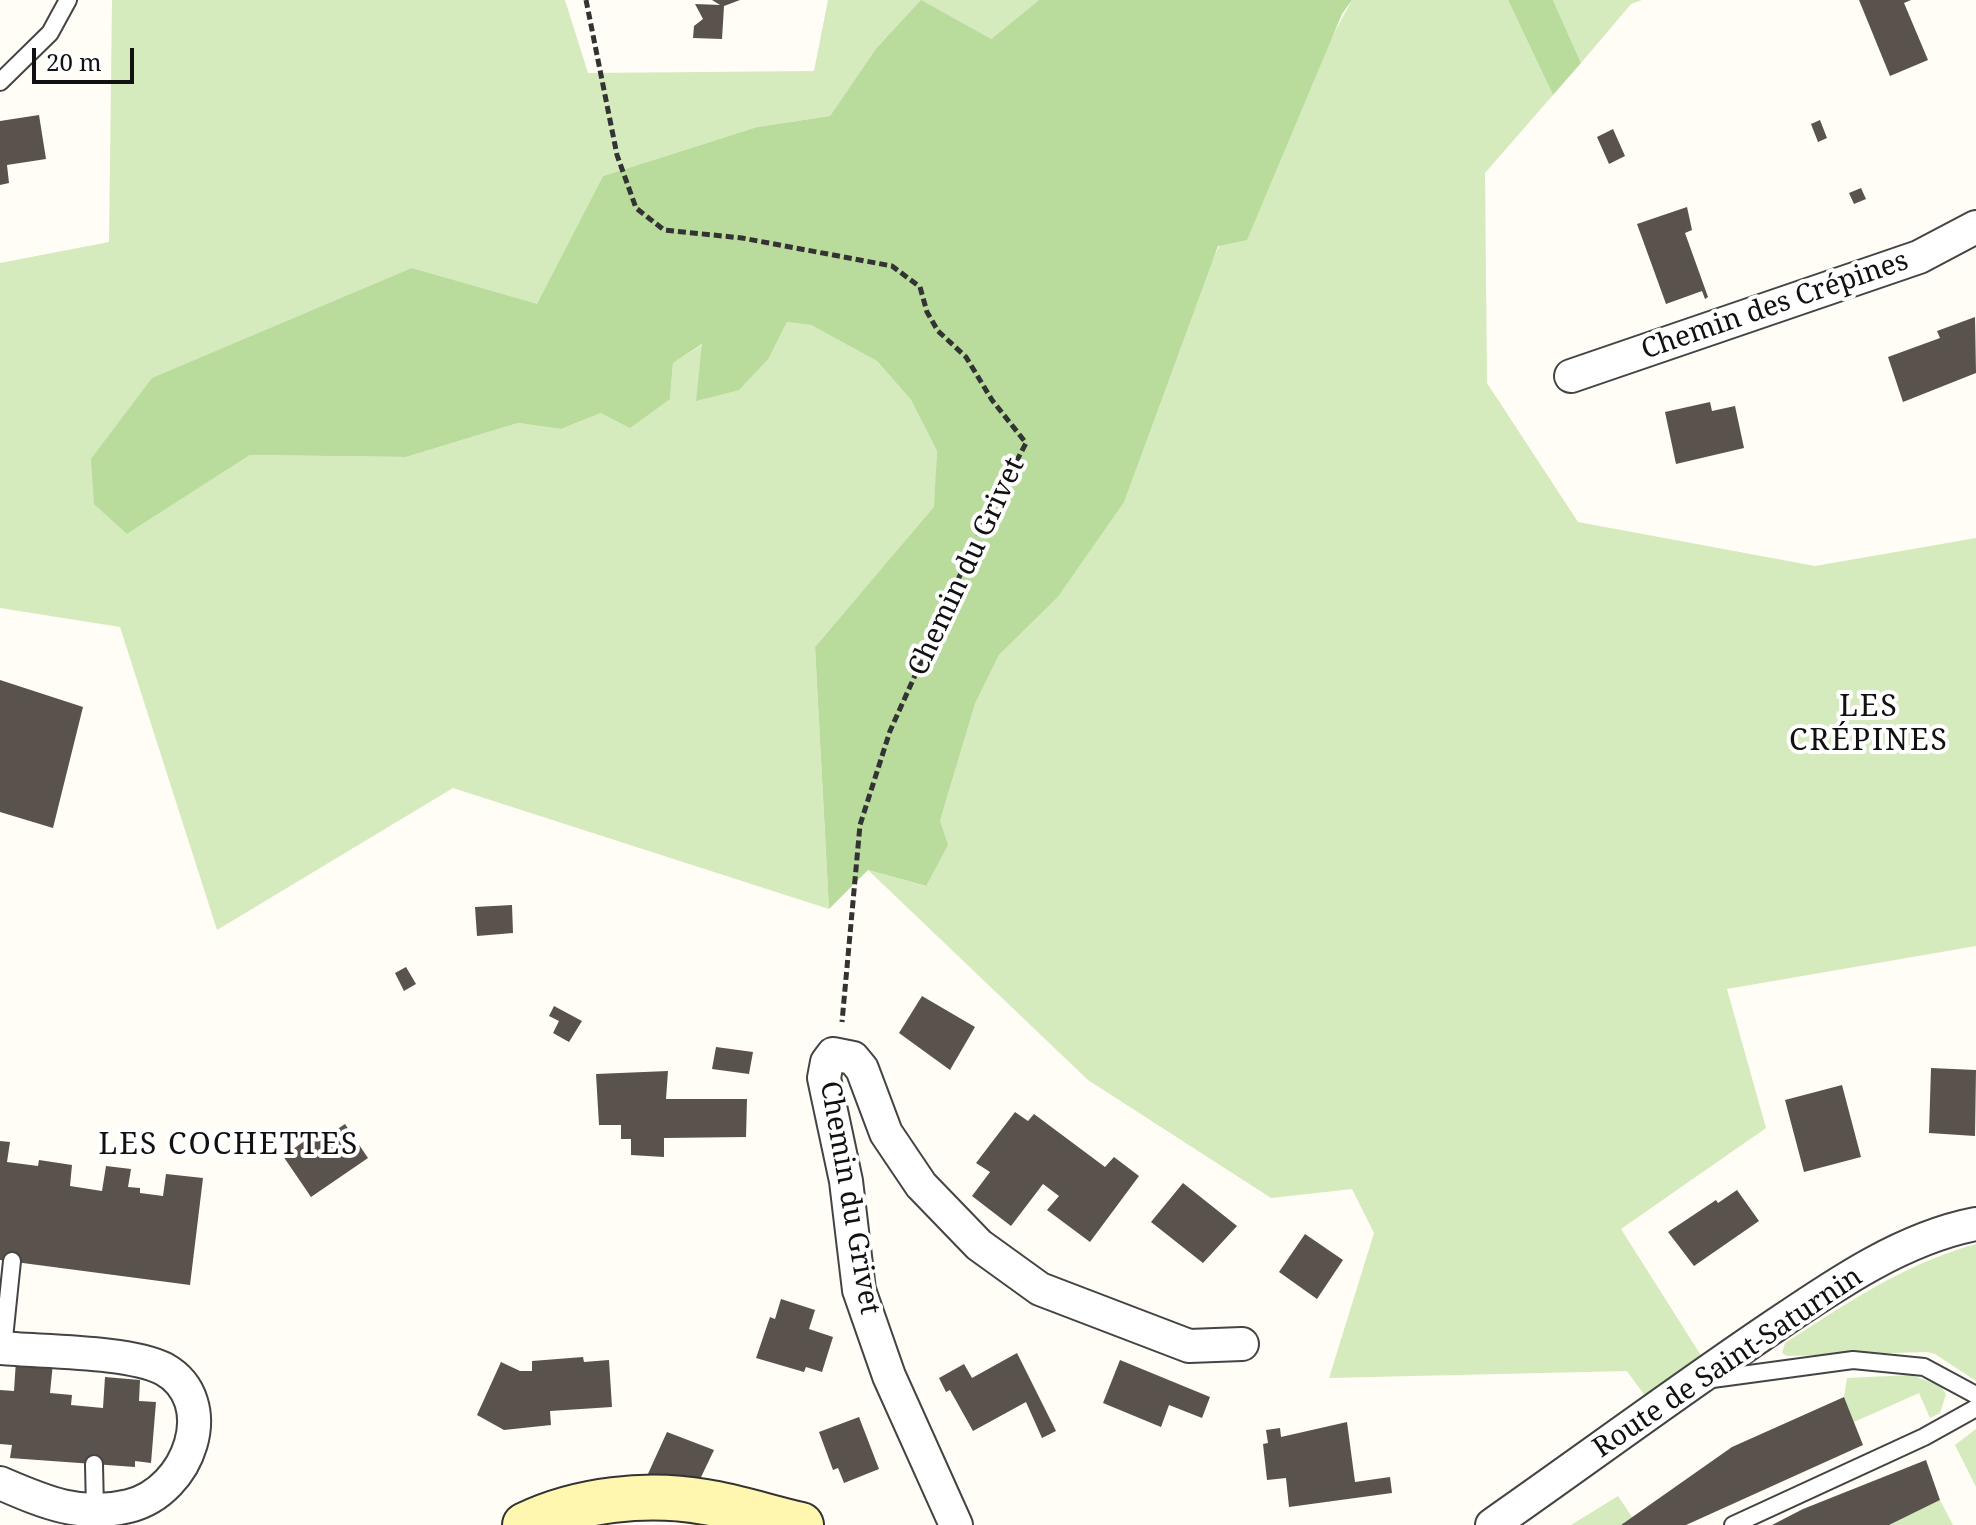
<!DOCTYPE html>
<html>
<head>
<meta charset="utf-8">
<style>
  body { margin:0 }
  #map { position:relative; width:1976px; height:1525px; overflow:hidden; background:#fffdf5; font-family:"Noto Serif",serif }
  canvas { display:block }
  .scale { position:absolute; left:32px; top:48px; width:102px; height:36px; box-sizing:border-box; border:4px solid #111; border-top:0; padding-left:10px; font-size:24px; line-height:28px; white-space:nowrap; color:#111; -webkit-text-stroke:6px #fff; paint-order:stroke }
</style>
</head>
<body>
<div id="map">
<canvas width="1976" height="1525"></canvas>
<div class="scale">20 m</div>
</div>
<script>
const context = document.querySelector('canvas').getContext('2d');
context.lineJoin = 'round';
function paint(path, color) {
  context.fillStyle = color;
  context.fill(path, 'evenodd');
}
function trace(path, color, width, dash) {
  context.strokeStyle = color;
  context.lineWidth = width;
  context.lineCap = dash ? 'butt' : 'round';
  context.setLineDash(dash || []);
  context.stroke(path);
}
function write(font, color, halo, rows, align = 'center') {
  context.font = font + ' "Noto Serif",serif';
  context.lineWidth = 8;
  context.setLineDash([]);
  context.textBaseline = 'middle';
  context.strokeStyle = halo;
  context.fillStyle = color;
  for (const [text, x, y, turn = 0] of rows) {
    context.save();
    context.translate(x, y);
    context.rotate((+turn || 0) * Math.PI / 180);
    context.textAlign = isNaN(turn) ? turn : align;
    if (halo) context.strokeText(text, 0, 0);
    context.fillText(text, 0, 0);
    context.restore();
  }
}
const green = new Path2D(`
  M112 0H565L588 73 814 71 828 0H1039L991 39 875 50 830 116 757 127 603 176 537 305 412 268 127 534 250 455 406 457 518 423 561 429 601 413 670 399 673 363 703 344 769 358 787 322 811 325 877 361 911 400 937 451 935 507 815 647 829 909 453 788 217 930 120 627 0 608V263L109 242Z
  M1352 0H1508L1553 95 1485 173 1487 383 1578 522 1815 566 1976 538V946L1727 989 1766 1128 1621 1229 1702 1357 1648 1400 1627 1371 1329 1378 1374 1233 1352 1189 1271 1198 1088 1080 868 870 925 886 940 821 975 704 999 655 1057 598 1219 246Z
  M1553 0H1642L1631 4 1581 63Z
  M1976 1244V1381L1935 1354 1927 1352 1787 1356 1782 1353 1785 1343C1849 1302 1902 1265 1976 1244Z
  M1911 1375 1941 1386 1946 1394 1940 1413 1930 1418 1919 1393 1854 1422 1844 1397 1847 1378Z
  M1976 1429V1487L1955 1445Z
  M1618 1496 1632 1517 1621 1525H1571Z
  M1940 1500 1953 1525H1889Z`);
const forest = new Path2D(`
  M921 0 991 39 1039 0H1352L1342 14 1247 240 1218 246 1124 502 1057 598 999 655 975 704 940 821 948 845 926 886 868 870 829 909 815 647 934 507 937 451 911 400 877 361 811 325 787 322 769 358 739 390 696 401 702 344 673 363 670 399 630 428 601 413 561 429 518 423 406 457 250 455 127 534 94 504 91 459 152 378 412 268 537 304 603 176 757 127 830 116 875 50Z
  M1508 0H1553L1581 63 1553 95Z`);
const building = new Path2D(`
  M712 0H740L724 6 722 39 693 38 694 26 703 19 695 4 720 5Z
  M1859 0H1911L1904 3 1928 60 1890 76Z
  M39 115 46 159 7 165 9 183 0 185V121Z
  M1820 120 1827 138 1818 142 1811 124Z
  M1613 129 1625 156 1609 164 1597 137Z
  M1861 188 1866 199 1854 204 1849 193Z
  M1687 207 1692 230 1685 233 1708 297 1705 299 1702 291 1666 304 1637 224Z
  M1975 317 1976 373 1903 402 1888 357 1940 338 1937 331Z
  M1710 402 1712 411 1735 406 1744 448 1676 464 1665 412Z
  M0 680 83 707 53 828 0 812Z
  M512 905 513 933 477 936 475 907Z
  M406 967 416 984 404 991 395 973Z
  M922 996 975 1027 950 1070 899 1033Z
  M554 1006 582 1021 569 1042 553 1033 559 1021 549 1016Z
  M716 1047 753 1052 749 1074 712 1069Z
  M1931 1068 1976 1070 1975 1136 1929 1133Z
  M668 1071 666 1099H747L746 1137 664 1138V1157L631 1155V1139H621V1125H599L596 1074Z
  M1842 1085 1861 1157 1804 1172 1785 1100Z
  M1015 1112 1028 1121 1034 1114 1105 1167 1114 1157 1139 1176 1090 1242 1047 1210 1059 1196 1043 1184 1011 1226 972 1196 990 1172 976 1163Z
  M345 1124 368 1158 311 1197 283 1156 316 1133 321 1140Z
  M0 1141 10 1142 7 1162 38 1166 39 1160 72 1165 70 1186 102 1191 106 1166 131 1169 128 1187 140 1188V1193L163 1196 166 1174 203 1178 190 1285 0 1260Z
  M1183 1183 1237 1226 1203 1263 1151 1222Z
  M1737 1190 1759 1221 1694 1266 1668 1232 1716 1200 1718 1203Z
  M1305 1234 1343 1260 1317 1299 1279 1272Z
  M781 1299 815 1310 809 1329 833 1337 822 1372 806 1367 804 1372 756 1358 770 1317 775 1319Z
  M1017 1353 1056 1431 1042 1438 1026 1402 973 1431 950 1390 946 1392 939 1378 964 1364 972 1378Z
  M583 1357 584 1362 609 1360 612 1407 550 1411 551 1425 504 1430 477 1415 501 1362 520 1371H532V1361Z
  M16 1360 53 1363 50 1393 72 1395 71 1405 103 1408 105 1377 140 1380 139 1401 156 1402 151 1463 135 1461V1467L10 1458 12 1445 0 1444V1390L14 1391Z
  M1120 1360 1210 1397 1202 1418 1169 1405 1161 1427 1103 1403Z
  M1844 1397 1863 1445 1686 1525H1621L1732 1447Z
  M859 1417 879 1469 844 1483 838 1468 833 1470 819 1432Z
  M1347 1422 1355 1482 1390 1477 1392 1493 1289 1507 1286 1478 1267 1480 1263 1444 1268 1443 1266 1430 1280 1428 1281 1437Z
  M667 1432 714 1450 693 1494 647 1476Z
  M1926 1460 1940 1500 1889 1525H1772L1803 1509Z`);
const path = new Path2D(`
  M586 0 617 155 636 208 664 230 742 238 892 266 920 287 927 312 938 331 966 357 992 400 1026 443 979 533 890 731 860 825 842 1022`);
const lane = new Path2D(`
  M0 82 50 33 68 0
  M3 1348 12 1261
  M1705 1380 1853 1360 1924 1367 1976 1395
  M94 1464 95 1510
  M1733 1525 1924 1437 1976 1408`);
const street = new Path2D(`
  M1571 376 1919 257 1976 227
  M0 1348C41 1352 130 1351 164 1369 221 1401 190 1491 129 1506 80 1518 44 1502 0 1483
  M956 1525 889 1376 859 1290 846 1181 824 1078 827 1062 833 1054 853 1058 862 1069 886 1133 921 1185 979 1245 1040 1289 1189 1346 1242 1344
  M1492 1525C1582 1462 1670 1397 1761 1335 1826 1291 1898 1239 1976 1224`);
const secondary = new Path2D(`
  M525 1525C579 1499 647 1492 705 1502 738 1507 769 1518 801 1525`);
const streetNames = [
  ["Chemin des Crépines",1775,306,-19],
  ["Chemin du Grivet",967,567,-65],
  ["Chemin du Grivet",849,1198,80],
  ["Route de Saint-Saturnin",1728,1363,-34]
];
const neighbourhoodNames = [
  ["LES",1869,707],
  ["CRÉPINES",1869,741],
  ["LES COCHETTES",229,1145]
];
paint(green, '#d5ebbd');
paint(forest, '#b9dc9c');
paint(building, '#5a524d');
trace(lane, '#444', 20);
trace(street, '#444', 36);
trace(secondary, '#333', 48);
trace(path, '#333', 5, [8, 4]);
trace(lane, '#fff', 16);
trace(street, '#fff', 32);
trace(secondary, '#fff6b0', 44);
write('28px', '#111', '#fff', streetNames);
context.letterSpacing = '2px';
write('30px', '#111', '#fff', neighbourhoodNames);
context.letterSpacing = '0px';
</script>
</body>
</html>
